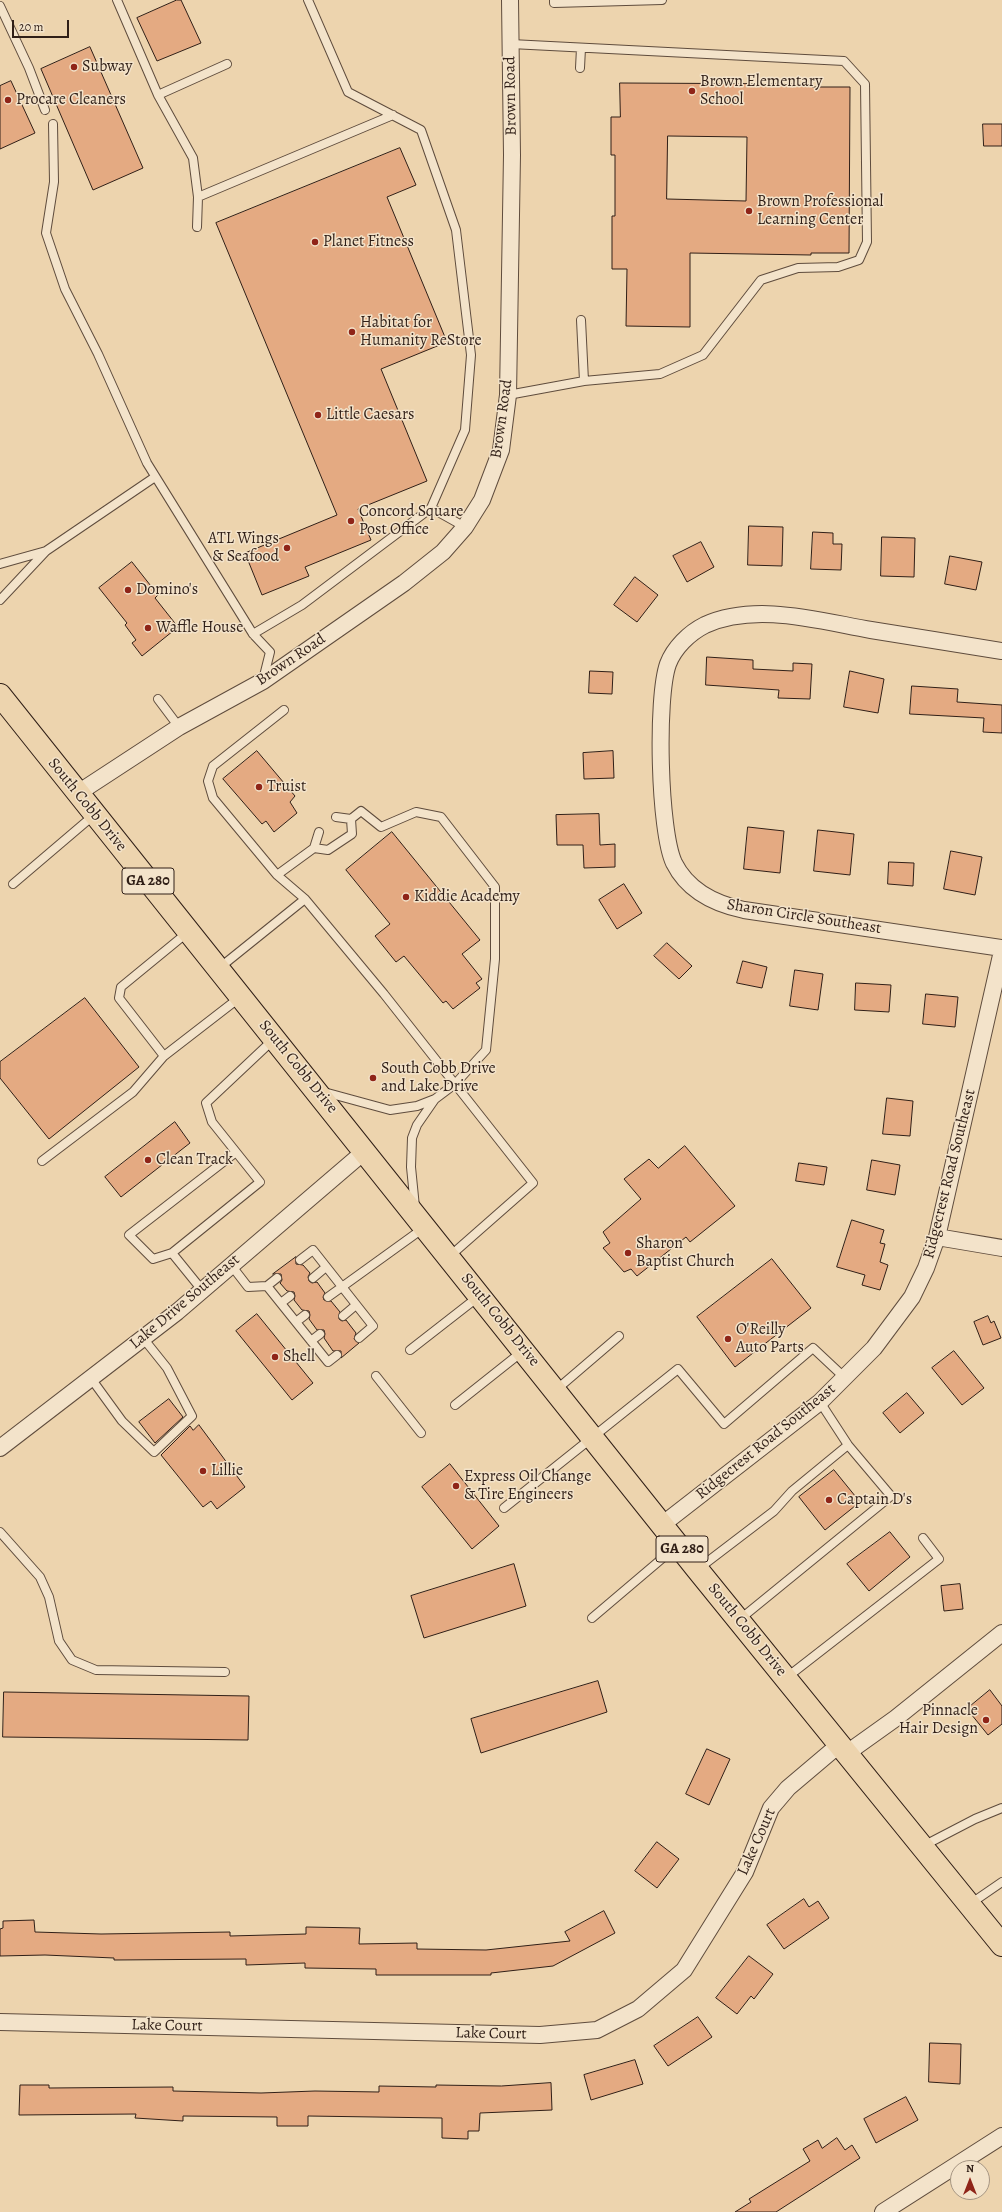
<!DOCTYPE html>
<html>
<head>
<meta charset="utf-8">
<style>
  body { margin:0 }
  #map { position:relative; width:1002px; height:2212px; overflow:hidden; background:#edd4ae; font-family:Alegreya,serif }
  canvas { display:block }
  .north { position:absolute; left:950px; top:2160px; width:40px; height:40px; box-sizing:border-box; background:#f3e3ca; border:1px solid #a59582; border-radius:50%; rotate:0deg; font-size:11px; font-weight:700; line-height:16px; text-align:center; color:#301f17 }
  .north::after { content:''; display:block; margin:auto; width:14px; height:18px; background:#8f2418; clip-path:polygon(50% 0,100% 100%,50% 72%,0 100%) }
  .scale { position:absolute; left:12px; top:20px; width:57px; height:18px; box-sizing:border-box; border:2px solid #301f17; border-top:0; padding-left:5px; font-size:12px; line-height:14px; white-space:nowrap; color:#301f17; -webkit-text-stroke:3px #f3e3ca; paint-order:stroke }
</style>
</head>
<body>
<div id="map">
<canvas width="1002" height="2212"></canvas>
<div class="north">N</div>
<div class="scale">20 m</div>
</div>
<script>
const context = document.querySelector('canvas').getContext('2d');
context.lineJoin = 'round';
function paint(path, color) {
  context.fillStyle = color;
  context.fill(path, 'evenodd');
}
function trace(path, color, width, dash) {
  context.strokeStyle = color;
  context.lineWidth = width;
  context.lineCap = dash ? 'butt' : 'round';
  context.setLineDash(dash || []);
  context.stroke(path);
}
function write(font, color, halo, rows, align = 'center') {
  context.font = font + ' Alegreya,serif';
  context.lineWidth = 3;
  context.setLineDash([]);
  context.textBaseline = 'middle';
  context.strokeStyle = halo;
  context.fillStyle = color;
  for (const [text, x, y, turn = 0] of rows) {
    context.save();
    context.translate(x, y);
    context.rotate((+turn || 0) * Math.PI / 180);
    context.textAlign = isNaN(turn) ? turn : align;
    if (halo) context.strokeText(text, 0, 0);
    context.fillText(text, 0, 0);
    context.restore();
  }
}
const building = new Path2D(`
  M177 0H181L201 43 157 61 137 18Z
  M90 47 143 168 93 190 41 69Z
  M11 81 35 133 0 149V86Z
  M620 83 812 84V87H850L849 253H811V255L690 253V327L626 326 627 269H612V216H615V155H611V117H620ZM668 136 747 137 746 201 667 199Z
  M983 124H1002V146H984Z
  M400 148 416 185 387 197 447 342 381 369 427 481 358 509 371 540 305 567 309 576 262 595 245 553 337 515 216 223Z
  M749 526 783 527 782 566 748 565Z
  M813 532 833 533V544H842L841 570 811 569Z
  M882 537 915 538 914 577 881 576Z
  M701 542 714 567 687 582 673 556Z
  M950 556 982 562 976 590 945 584Z
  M132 562 158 595 155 598 178 627 142 656 132 643 136 640 125 625 127 623 99 588Z
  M635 577 658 595 637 622 614 605Z
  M707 657 753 660V669L793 671V663L812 664 810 699 778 698 779 690 706 685Z
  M590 671 613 672 612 694 589 693Z
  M850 671 884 679 878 713 844 707Z
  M912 686 958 689 957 702 1002 705V733L983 732 984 718 910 714Z
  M257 751 295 796 290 802 297 813 274 832 266 821 262 824 223 779Z
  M613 751 614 778 584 779 583 753Z
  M599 814 600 845 615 844V867L584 868 583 845H557L556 815Z
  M748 827 784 831 780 873 744 869Z
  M818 830 854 834 850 875 814 871Z
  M392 832 480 940 462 954 482 979 476 983 480 988 453 1009 446 1001 443 1003 404 956 396 962 375 936 390 924 346 870Z
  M951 851 982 857 975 895 944 889Z
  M889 862 914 863 913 886 888 884Z
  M624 884 642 913 617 929 599 900Z
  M667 943 692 966 679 979 654 956Z
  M743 961 767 967 762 988 737 983Z
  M795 970 823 974 818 1010 790 1006Z
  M856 983 891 985 889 1012 855 1010Z
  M926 994 958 997 955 1027 923 1024Z
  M85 998 139 1067 49 1139 0 1078V1062Z
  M887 1098 913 1101 910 1136 883 1134Z
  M175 1122 190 1143 121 1197 105 1177Z
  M685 1146 735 1206 690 1242 686 1237 637 1276 631 1269 624 1272 603 1248 610 1243 603 1232 641 1199 624 1179 649 1159 658 1168Z
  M872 1160 900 1165 895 1195 867 1190Z
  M799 1163 827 1167 824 1185 796 1181Z
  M852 1220 884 1230 880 1243 885 1244 880 1262 888 1265 880 1290 862 1285 865 1275 837 1267Z
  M296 1257V1264L303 1265 310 1273 308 1277 309 1281 312 1283 317 1282 325 1293 323 1297 324 1300 331 1301 340 1312 339 1319 342 1321 346 1320 356 1333 354 1339 359 1343 341 1358V1351H333L324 1338 325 1334 324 1330H317L309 1319 310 1315 309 1311 302 1310 294 1300 295 1296 294 1292 287 1291 280 1283 282 1280 281 1274H273Z
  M772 1259 811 1308 735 1367 697 1317Z
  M257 1314 313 1383 292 1400 236 1331Z
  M988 1316 991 1323 994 1321 1001 1338 983 1345 974 1322Z
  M954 1351 984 1388 962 1405 932 1368Z
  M907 1393 924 1413 900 1433 883 1413Z
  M169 1399 183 1417 155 1443 139 1422Z
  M199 1425 245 1487 217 1509 211 1501 203 1507 161 1455 190 1426 193 1430Z
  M450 1464 499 1526 472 1549 422 1487Z
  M834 1470 860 1502 825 1530 799 1497Z
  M890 1532 910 1557 869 1591 847 1564Z
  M514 1564 526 1606 424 1638 411 1596Z
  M960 1584 963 1609 944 1611 941 1586Z
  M598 1681 607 1712 481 1753 471 1719Z
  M990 1690 1002 1706V1724L988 1735 967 1709Z
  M4 1692 249 1696 248 1740 3 1737Z
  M707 1749 730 1759 709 1805 686 1794Z
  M657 1842 679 1859 657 1888 635 1871Z
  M804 1899 809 1907 818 1901 829 1918 784 1949 767 1925Z
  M604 1911 615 1933 553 1966 491 1973V1975H376V1969L305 1968V1963L246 1965V1959L114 1960V1958L45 1955 0 1956V1929L3 1928V1921L34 1920 35 1932 101 1934 230 1932V1936L306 1934V1927L360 1928 359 1944 417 1943V1949L486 1950 570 1941 565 1932Z
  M749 1956 773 1974 754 1999 751 1996 737 2014 716 1998Z
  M698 2017 712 2037 668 2066 654 2046Z
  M930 2043 961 2044 960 2084 929 2082Z
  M635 2060 643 2084 591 2100 584 2075Z
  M551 2083 552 2110 480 2113 479 2131H468V2139L442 2138V2118L308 2116V2126H277V2117L183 2116V2121L135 2118 136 2114 19 2115 20 2085H49V2088L173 2087V2091L261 2093 315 2091 379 2092V2086L436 2087V2085L501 2086Z
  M906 2097 918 2120 876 2143 864 2119Z
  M837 2138 845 2150 852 2145 860 2158 776 2212H735L751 2202 749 2199 810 2161 803 2149 818 2140 822 2148Z`);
const lane = new Path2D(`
  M117 0 158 95 227 64
  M554 0V3L662 0
  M0 6 29 68 45 110
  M580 68 581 48
  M158 95 193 158 198 197 197 227
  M53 124 54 182 46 233 65 289 98 354 147 463 253 634
  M198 197 393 115
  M581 320 584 381
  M508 395 584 381 660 374 703 355 761 280 798 268 838 267 859 260 867 242 865 84 844 61 511 44
  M431 508 465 527
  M0 564 46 551
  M0 600 46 551 155 477
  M263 680 270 652 253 634 302 605 431 508 465 430 471 355 456 230 421 130 348 92 308 0
  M158 699 179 727
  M284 710 213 766 208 781 213 798 277 875 305 899 384 994 533 1183 450 1256
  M336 817 351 819 361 811 381 827 416 812 441 817 495 887V959L486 1050 455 1084 435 1099 417 1125 412 1138 411 1167 415 1207
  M314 848 328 850 352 834 351 819
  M277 875 314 848 319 832
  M13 884 94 815
  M188 932 121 987 119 998 164 1056 239 998
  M218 969 305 899
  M324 1092 390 1110 417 1106 435 1099
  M42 1161 133 1092 164 1056
  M172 1253 153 1259 129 1235 236 1152
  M300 1260 313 1250 373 1326 359 1338
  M231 1265 248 1287 267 1286 328 1362 337 1355
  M313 1278 326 1267
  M267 1286 277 1278
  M202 1290 172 1253 260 1182 212 1122 206 1103 274 1039
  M328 1297 425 1227
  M281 1303 290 1296
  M343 1316 356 1305
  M296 1322 305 1315
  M311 1341 320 1334
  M410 1350 478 1297
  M376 1376 421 1433
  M90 1377 122 1421 154 1452 192 1416 167 1368 143 1338
  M556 1390 619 1336
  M455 1405 523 1351
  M504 1508 678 1369 724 1424 813 1348 845 1378
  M0 1532 40 1577 49 1597 59 1641 72 1660 96 1670 225 1672
  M698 1569 774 1511 792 1491 848 1445
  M592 1618 678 1545
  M739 1620 891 1496 848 1445 820 1402
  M786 1678 939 1559 923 1538
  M923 1846 975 1819 1002 1808
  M970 1904 1002 1882`);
const street = new Path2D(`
  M1002 651C958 644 915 637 871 630 819 621 756 602 705 625 689 633 674 648 668 664 656 698 659 831 674 863 688 891 715 904 744 910L1002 948
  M78 793 179 727 263 681 404 583 443 552 465 527 482 500 501 450 508 395 512 155 510 0
  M937 1237 1002 1248
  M0 1448 177 1312 365 1151
  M663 1524 820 1402 874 1348 912 1297 926 1268 937 1237 1002 951
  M847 1753 896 1718 1002 1633
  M0 2022 540 2035 597 2030 638 2009 684 1970 745 1872 771 1808 788 1788 840 1744
  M883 2212 1002 2136`);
const primary = new Path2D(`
  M0 695 697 1569 1002 1945`);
const markers = [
  [74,67,4,"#8f2418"],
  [692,91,4,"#8f2418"],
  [8,100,4,"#8f2418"],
  [749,211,4,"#8f2418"],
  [315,242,4,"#8f2418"],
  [352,332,4,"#8f2418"],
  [318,415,4,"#8f2418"],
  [351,521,4,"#8f2418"],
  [287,548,4,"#8f2418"],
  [128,590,4,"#8f2418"],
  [148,628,4,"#8f2418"],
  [259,787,4,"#8f2418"],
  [406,897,4,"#8f2418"],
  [373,1078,4,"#8f2418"],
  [148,1160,4,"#8f2418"],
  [628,1253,4,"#8f2418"],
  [728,1339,4,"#8f2418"],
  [275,1357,4,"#8f2418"],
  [203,1471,4,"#8f2418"],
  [456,1486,4,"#8f2418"],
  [829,1500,4,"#8f2418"],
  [986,1720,4,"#8f2418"]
];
const shields = [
  [148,881,52],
  [682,1549,52]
];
const shieldNames = [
  ["GA 280",148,881],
  ["GA 280",682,1549]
];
const poiNames = [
  ["Subway",82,67],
  ["Brown Elementary",700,82],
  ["School",700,100],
  ["Procare Cleaners",16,100],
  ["Brown Professional",757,202],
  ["Learning Center",757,220],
  ["Planet Fitness",323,242],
  ["Habitat for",360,323],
  ["Humanity ReStore",360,341],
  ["Little Caesars",326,415],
  ["Concord Square",359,512],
  ["Post Office",359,530],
  ["ATL Wings",279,539,"right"],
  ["& Seafood",279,557,"right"],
  ["Domino's",136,590],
  ["Waffle House",156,628],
  ["Truist",267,787],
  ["Kiddie Academy",414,897],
  ["South Cobb Drive",381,1069],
  ["and Lake Drive",381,1087],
  ["Clean Track",156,1160],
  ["Sharon",636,1244],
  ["Baptist Church",636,1262],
  ["O'Reilly",736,1330],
  ["Auto Parts",736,1348],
  ["Shell",283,1357],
  ["Lillie",211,1471],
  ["Express Oil Change",464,1477],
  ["& Tire Engineers",464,1495],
  ["Captain D's",837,1500],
  ["Pinnacle",978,1711,"right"],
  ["Hair Design",978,1729,"right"]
];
const streetNames = [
  ["Brown Road",511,96,-91],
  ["Brown Road",502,419,-82],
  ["Brown Road",291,660,-34],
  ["South Cobb Drive",87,805,51],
  ["Sharon Circle Southeast",804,917,9],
  ["South Cobb Drive",298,1067,51],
  ["Ridgecrest Road Southeast",950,1174,-76],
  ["Lake Drive Southeast",185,1302,-40],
  ["South Cobb Drive",500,1320,51],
  ["Ridgecrest Road Southeast",766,1442,-39],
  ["South Cobb Drive",747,1630,51],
  ["Lake Court",757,1842,-66],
  ["Lake Court",167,2026,1],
  ["Lake Court",491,2034,1]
];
paint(building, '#e4aa82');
trace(building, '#301f17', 1);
trace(lane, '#5f4c3d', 10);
trace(street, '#5f4c3d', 18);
trace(primary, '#301f17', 24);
trace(lane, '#f3e3ca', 8);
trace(street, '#f3e3ca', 16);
trace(primary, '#edd4ae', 22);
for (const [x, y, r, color] of markers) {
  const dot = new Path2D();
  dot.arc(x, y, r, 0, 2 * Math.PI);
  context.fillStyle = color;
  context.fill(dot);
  trace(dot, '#f3e3ca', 1.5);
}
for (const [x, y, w] of shields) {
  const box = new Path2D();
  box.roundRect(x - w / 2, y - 13, w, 26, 3);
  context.fillStyle = '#f3e3ca';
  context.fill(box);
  trace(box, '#301f17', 1);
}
write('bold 15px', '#301f17', null, shieldNames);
write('16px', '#301f17', '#f3e3ca', poiNames, 'left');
write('16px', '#301f17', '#f3e3ca', streetNames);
</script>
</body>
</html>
